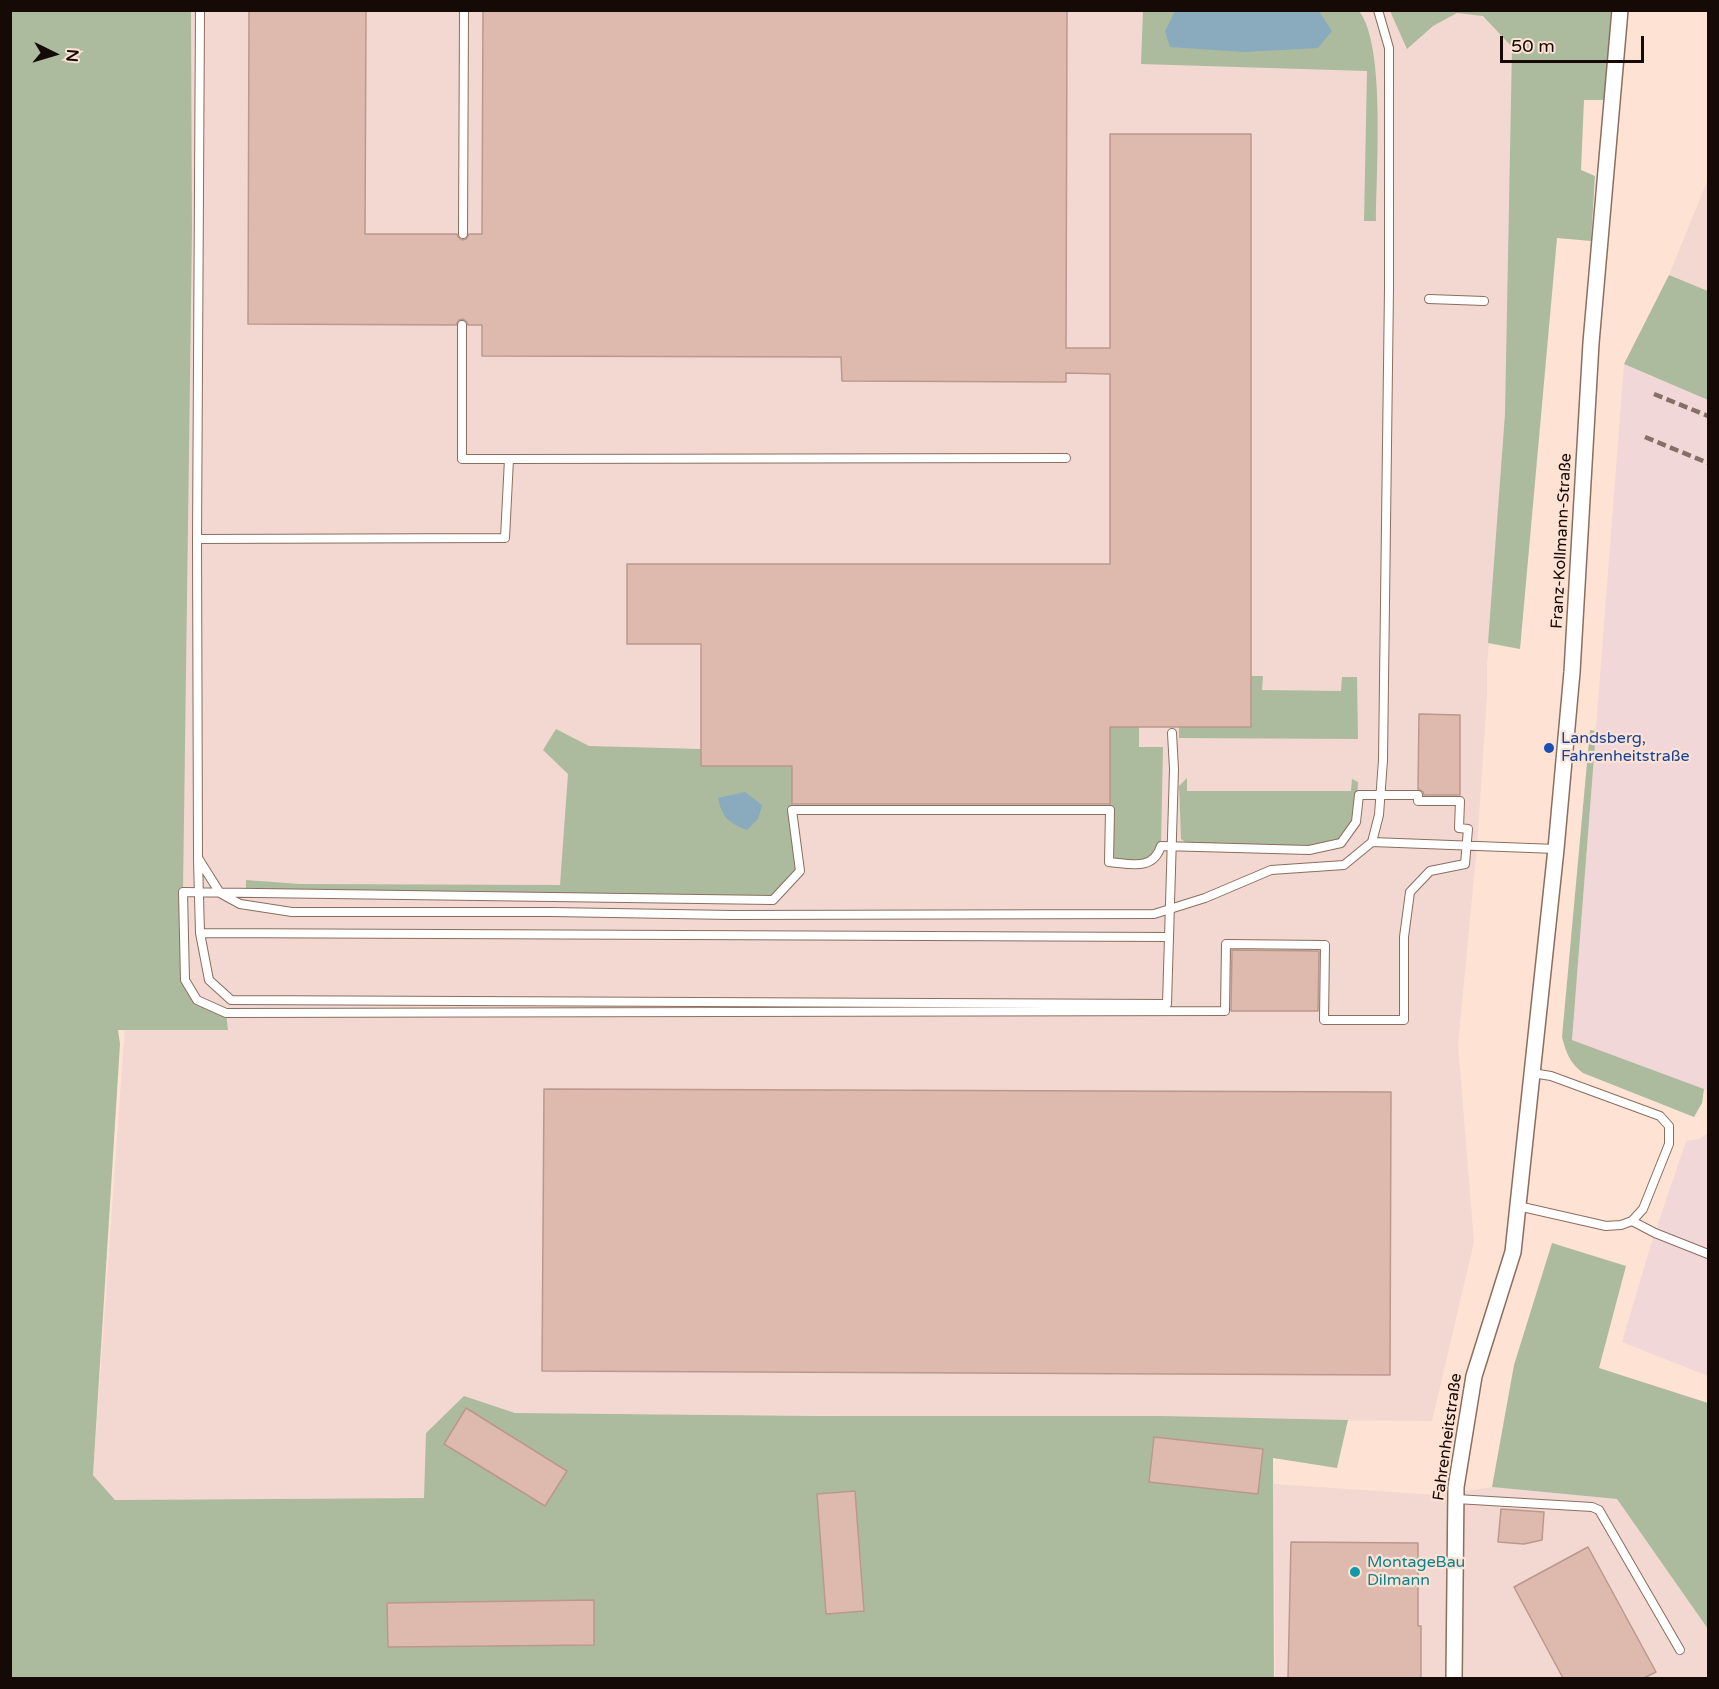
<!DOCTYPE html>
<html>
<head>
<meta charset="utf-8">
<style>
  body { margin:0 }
  #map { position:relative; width:1719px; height:1689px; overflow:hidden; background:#fee2d4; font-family:"Varela Round",sans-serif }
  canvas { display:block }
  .frame { position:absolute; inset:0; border:12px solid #150a05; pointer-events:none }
  .north { position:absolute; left:24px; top:24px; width:60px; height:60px; -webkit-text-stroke:4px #fee2d4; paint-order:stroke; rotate:95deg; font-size:16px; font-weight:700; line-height:24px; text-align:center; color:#150a05 }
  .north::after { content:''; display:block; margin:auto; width:21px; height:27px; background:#150a05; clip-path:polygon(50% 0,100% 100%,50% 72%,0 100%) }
  .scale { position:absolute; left:1500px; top:36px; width:144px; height:27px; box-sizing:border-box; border:3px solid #150a05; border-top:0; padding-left:8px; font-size:18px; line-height:21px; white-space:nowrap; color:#150a05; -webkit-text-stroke:4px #fee2d4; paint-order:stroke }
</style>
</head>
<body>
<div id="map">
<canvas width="1719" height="1689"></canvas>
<div class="frame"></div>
<div class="north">N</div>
<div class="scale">50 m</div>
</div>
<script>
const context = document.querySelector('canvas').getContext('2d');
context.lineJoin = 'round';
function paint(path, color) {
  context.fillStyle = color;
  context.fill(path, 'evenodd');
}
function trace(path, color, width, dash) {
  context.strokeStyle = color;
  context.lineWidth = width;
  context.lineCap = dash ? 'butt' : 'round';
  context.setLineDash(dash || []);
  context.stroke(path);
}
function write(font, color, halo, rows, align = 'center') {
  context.font = font + ' "Varela Round",sans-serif';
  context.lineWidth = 4.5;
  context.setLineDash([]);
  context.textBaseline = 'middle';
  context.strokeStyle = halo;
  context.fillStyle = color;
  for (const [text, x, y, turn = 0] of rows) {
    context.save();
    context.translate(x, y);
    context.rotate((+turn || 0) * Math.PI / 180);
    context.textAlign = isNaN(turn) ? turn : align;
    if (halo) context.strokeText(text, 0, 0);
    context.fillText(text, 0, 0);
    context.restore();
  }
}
const commercial = new Path2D(`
  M1536 10 1543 13 1487 666V695L1477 845 1458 1045 1474 1242 1432 1421 515 1413 464 1397 426 1433 425 1498 115 1500 93 1475 125 1025 113 11Z
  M1708 179V291L1669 275Z
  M1274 1484 1437 1495 1492 1487 1617 1499 1708 1629V1678H1275Z`);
const industrial = new Path2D(`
  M1624 364 1708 400V1091L1572 1040Z
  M1708 1133V1376L1622 1342 1649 1251 1686 1141 1699 1139Z`);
const green = new Path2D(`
  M11 11H191L192 231 183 892 185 980 197 1000 226 1013 228 1030H118L120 1044 93 1475 115 1500 424 1498 426 1433 464 1396 515 1413 822 1416H1161L1348 1420 1337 1468 1273 1458 1274 1678H11Z
  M1143 11H1359C1386 45 1376 173 1376 221H1364L1367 71 1141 64Z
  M1390 11H1611L1605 100H1584L1581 170 1595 176 1591 241 1557 238 1520 649 1488 643 1505 414 1512 47 1483 16 1457 13 1433 26 1407 49Z
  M1669 275 1708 291V400L1624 364Z
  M1251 676H1263L1262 690 1341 691 1342 677H1357L1358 739 1179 738V727H1251Z
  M1110 727H1139V747H1163L1161 846 1145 864 1109 862Z
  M556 729 589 746 701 749V766H792V810L800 871 773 900 246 894V880L300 884 560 885 568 774 543 750Z
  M1590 730 1596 731 1572 1040 1704 1089 1702 1103 1694 1117 1583 1073C1570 1063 1566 1053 1562 1037Z
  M1187 778V791H1351L1352 779 1358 782 1356 822 1341 843 1309 850 1191 846 1181 839 1179 786Z
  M1552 1243 1626 1266 1599 1368 1708 1403V1629L1617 1499 1492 1487 1514 1365Z`);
const water = new Path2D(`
  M1318 10 1332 31 1318 48 1244 52 1170 47 1165 31 1175 11Z
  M745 792 762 805 758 819 747 830C729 823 722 818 718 798Z`);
const building = new Path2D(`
  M249 10H366L365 234H457L458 237 462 240 466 239 469 234H482L483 10H1067L1066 348H1110V134H1251V727H1110V804H792V766H701V644H627V564H1110V374L1066 373V382L842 381 841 357 482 356V325H468L467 322 463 319 459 320 456 325 248 324Z
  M1419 714 1460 715V795H1424L1423 792 1418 789Z
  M1232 950 1319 951 1318 1011H1231Z
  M544 1089 1391 1092 1390 1375 542 1371Z
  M466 1408 567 1471 545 1506 444 1444Z
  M1154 1437 1263 1449 1258 1494 1149 1482Z
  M855 1491 864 1611 826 1614 817 1494Z
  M1501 1509 1544 1512 1542 1540 1524 1544 1498 1542Z
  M1291 1542 1418 1543V1626H1421V1678H1288Z
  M1588 1547 1656 1672 1644 1678H1563L1514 1587Z
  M594 1600V1645L388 1647 387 1603Z`);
const lane = new Path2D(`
  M200 10 197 539 198 858 220 893 240 904 292 912H552L732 915 1154 914 1205 898 1271 870 1344 865 1372 842 1379 815 1383 760 1389 288V48L1378 10
  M463 234 464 10
  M1429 299 1484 301
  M462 325V459H509
  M197 539 505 538 509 459 1066 458
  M1359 795H1418V801H1460L1459 828 1468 829 1465 864 1430 871 1410 892 1404 937V1020H1324L1325 945 1226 944 1225 1011 226 1013 197 1000 185 980 183 892 773 900 800 871 792 810H1110L1109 862C1131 864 1153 871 1161 846L1309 850 1341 843 1356 822Z
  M1372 842 1556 849
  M198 860 200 933 209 980 231 1000 1167 1004 1174 769 1172 733
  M200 933 1168 937
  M1518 1206 1606 1226 1621 1225 1632 1221 1643 1209 1669 1144V1126L1660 1116 1551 1076 1532 1073
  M1632 1221 1655 1233 1708 1254
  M1456 1499 1592 1507 1599 1510 1680 1650`);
const street = new Path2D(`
  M1454 1678 1456 1487 1474 1376 1513 1252 1556 849 1572 672 1591 343 1620 10`);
const rail = new Path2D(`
  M1654 394 1708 416
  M1645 437 1708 463`);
const markers = [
  [1549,748,6,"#1a4fb4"],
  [1355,1572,6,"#0f9aa8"]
];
const streetNames = [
  ["Franz-Kollmann-Straße",1562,541,-87],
  ["Fahrenheitstraße",1448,1437,-82]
];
const transitNames = [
  ["Landsberg,",1561,739],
  ["Fahrenheitstraße",1561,757]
];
const cultureNames = [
  ["MontageBau",1367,1563],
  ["Dilmann",1367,1581]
];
paint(commercial, '#f2d8d1');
paint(industrial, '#f2d7d9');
paint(green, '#acbb9e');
paint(water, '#8aaabd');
paint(building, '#debaae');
trace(building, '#bb988e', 1.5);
trace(lane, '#8b6e5e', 10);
trace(street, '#8b6e5e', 18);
trace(lane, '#fff', 8);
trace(street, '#fff', 15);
trace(rail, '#847067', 4.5, [9, 4.5]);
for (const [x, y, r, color] of markers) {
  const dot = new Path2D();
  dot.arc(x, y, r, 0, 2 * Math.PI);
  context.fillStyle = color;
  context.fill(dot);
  trace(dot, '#fee2d4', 2);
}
write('16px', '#150a05', '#fee2d4', streetNames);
write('16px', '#164399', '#fee2d4', transitNames, 'left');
write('16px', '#0d838f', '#fee2d4', cultureNames, 'left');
</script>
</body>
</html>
